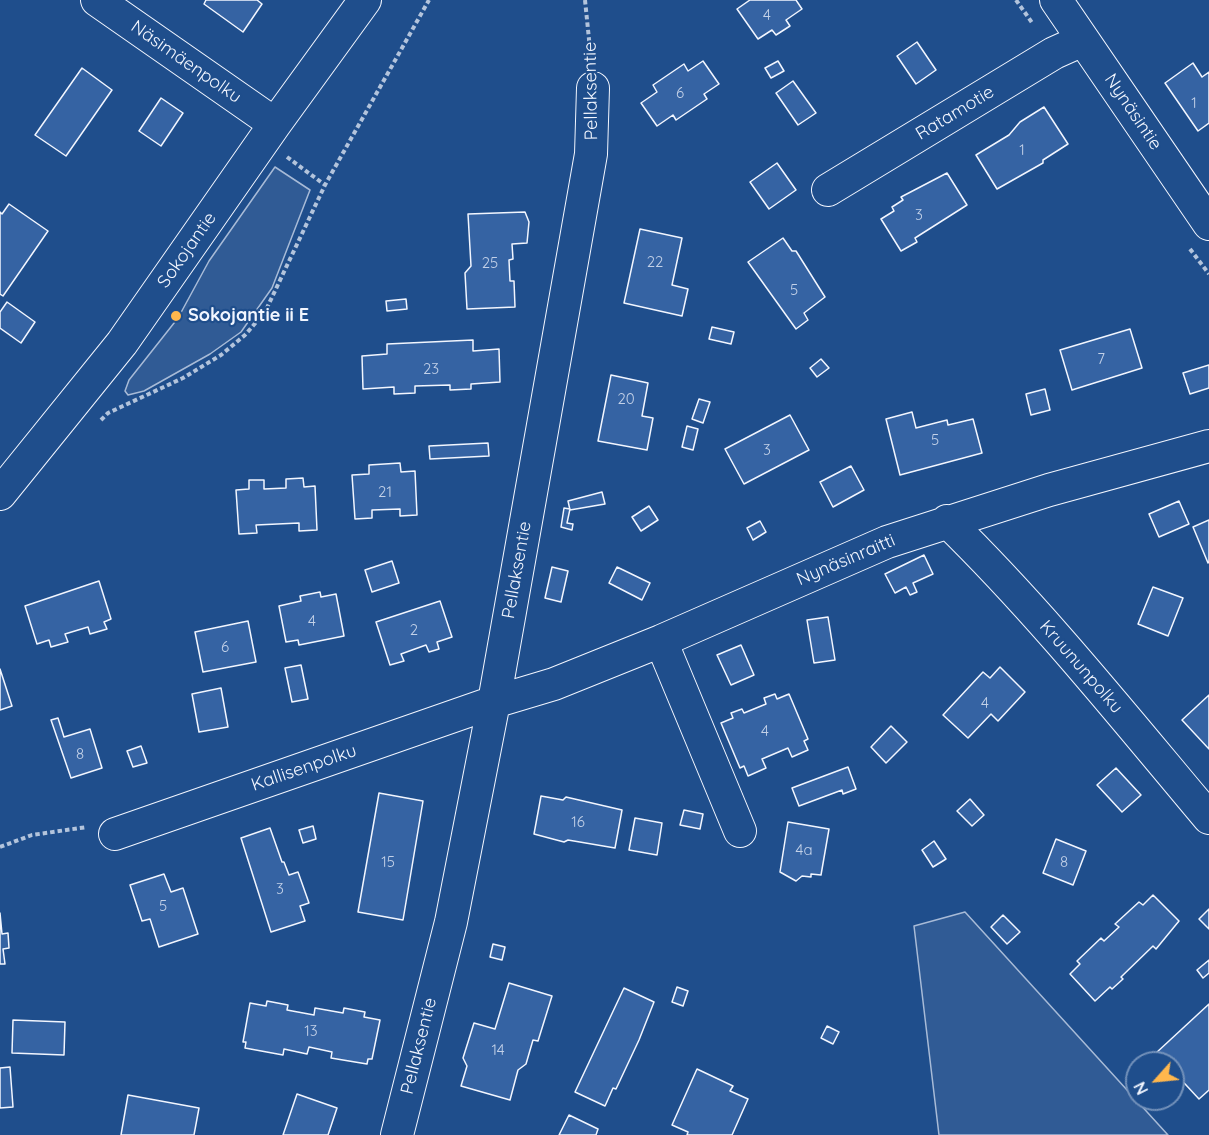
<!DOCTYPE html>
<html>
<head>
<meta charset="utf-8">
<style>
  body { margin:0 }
  #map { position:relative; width:1209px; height:1135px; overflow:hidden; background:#1f4e8c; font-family:Quicksand,sans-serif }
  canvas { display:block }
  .north { position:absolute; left:1125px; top:1051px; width:60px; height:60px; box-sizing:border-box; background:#1f4e8c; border:2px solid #7391ba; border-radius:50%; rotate:243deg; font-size:16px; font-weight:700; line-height:24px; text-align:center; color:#f2f6ff }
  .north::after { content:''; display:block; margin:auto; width:21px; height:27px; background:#ffb74d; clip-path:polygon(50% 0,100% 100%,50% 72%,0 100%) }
</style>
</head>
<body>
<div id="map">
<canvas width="1209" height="1135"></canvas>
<div class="north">N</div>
</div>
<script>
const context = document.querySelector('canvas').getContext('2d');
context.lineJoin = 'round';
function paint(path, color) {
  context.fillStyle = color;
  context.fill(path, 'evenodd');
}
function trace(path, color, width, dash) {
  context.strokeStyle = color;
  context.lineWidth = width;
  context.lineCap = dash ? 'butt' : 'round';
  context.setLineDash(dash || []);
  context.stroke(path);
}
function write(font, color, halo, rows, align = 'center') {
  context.font = font + ' Quicksand,sans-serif';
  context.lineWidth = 4.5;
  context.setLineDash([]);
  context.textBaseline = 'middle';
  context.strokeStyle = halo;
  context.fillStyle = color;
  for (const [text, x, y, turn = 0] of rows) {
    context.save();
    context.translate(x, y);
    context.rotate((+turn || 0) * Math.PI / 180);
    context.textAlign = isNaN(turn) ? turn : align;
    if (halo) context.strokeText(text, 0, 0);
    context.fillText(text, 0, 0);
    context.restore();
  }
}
const built = new Path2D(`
  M275 167 310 190 272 288 241 332 210 354 144 391 128 395 125 391 129 380 178 318 209 261Z
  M965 912 1168 1135H939L914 926Z`);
const building = new Path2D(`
  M206 0H257L262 4 243 32 204 4Z
  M750 0H796L802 9 786 20 790 26 776 35 772 30 758 39 737 9Z
  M917 42 936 70 916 84 897 56Z
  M703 61 719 84 704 94 707 99 676 120 673 115 657 126 641 103 657 92 653 85 684 64 688 71Z
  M778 61 784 71 771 78 765 68Z
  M1193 63 1202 77 1209 72V123L1198 131 1165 83Z
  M82 68 112 90 66 156 35 135Z
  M793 81 816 113 798 125 776 93Z
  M161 98 183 113 161 146 139 131Z
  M1044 107 1068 144 1043 160V163L997 189 976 155 1009 135 1020 122Z
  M777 163 796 190 769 209 750 182Z
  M947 173 967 205 915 238 917 242 901 251 881 219 894 211 892 207 903 200 901 197Z
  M9 204 48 231 3 296 0 294V212L2 214Z
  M525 212 529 222 527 243 512 244 513 259 509 260 510 281H514L515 307 467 309 465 273 471 266 468 214Z
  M640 229 682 238 672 285 688 289 682 316 624 303Z
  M783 238 792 251H796L825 297 804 313 808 320 796 329 748 262Z
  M406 299 407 309 387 311 386 301Z
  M7 302 35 322 21 343 0 328V312Z
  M712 327 734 332 731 344 709 339Z
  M1130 329 1142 368 1072 390 1060 350Z
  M473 340V351L499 349 500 382 471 384V389L450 390V385L415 386V393L394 394V387L363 389 362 356 387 354V344Z
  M821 359 829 368 817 377 810 368Z
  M1209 365V388L1190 394 1183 373Z
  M611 375 648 383 642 416 653 418 647 450 598 441Z
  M1045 389 1050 410 1031 415 1026 394Z
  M699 399 710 402 703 423 692 419Z
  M912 412 916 428 947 420 948 425 973 419 982 453 900 475 886 419Z
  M790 415 809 450 744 484 725 449Z
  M687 426 698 429 693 450 682 447Z
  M488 443 489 456 430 459 429 446Z
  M400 463 401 472 415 471 417 515 400 516V509L372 510V518L355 519 352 475 369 474V465Z
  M851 466 864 490 833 507 820 482Z
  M303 478 304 487 315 486 317 530 299 531V523L256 525 257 533 239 534 236 490 249 489V480H264V489L286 488V479Z
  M602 492 605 504 570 510 568 501Z
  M1179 501 1189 524 1159 537 1149 514Z
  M649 506 658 520 641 531 632 517Z
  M564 508 570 509 567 523 573 524 572 530 561 527Z
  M1209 520V562L1208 563 1193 527Z
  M760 521 766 532 753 540 747 528Z
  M924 555 933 574 913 583 917 592 910 595 906 587 895 593 885 574Z
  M392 561 399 583 372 592 365 570Z
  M552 567 568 571 561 602 545 598Z
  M617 567 650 583 642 600 609 583Z
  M99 581 111 619 104 622 107 629 90 634 88 627 65 634 68 642 51 647 49 640 37 644 25 606Z
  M1153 587 1183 598 1168 636 1138 624Z
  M320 592 321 597 336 594 344 636 299 645 298 640 286 642 279 606 301 601 300 596Z
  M440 601 452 637 437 642 439 649 429 652 426 645 401 654 404 661 390 665 376 622Z
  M828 617 835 660 814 663 807 620Z
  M248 621 256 662 203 672 195 632Z
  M741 645 754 675 731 685 717 655Z
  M301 665 308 699 292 702 285 668Z
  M1000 667 1025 692 998 721 991 714 968 738 943 715 983 672 990 678Z
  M0 669 12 706 0 710Z
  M221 688 228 727 199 732 192 694Z
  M775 694 777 699 789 694 808 739 804 741 808 750 792 757 788 748 762 759 766 768 748 776 744 766 740 768 721 723 733 718 731 713 742 709 744 713 766 704 764 698Z
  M1209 695V749L1182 720Z
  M58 718 64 737 90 729 102 768 71 778 51 720Z
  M891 726 907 742 886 763 871 747Z
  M141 746 147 763 133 767 127 751Z
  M848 767 856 789 843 794 842 790 799 806 792 788Z
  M1116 768 1141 795 1122 812 1097 785Z
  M379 793 423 801 403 920 358 912Z
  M541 796 563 800 566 797 622 810 615 848 568 840 564 842 534 834Z
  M970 799 984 815 972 826 957 811Z
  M684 810 703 814 700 829 680 825Z
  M635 818 662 823 657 855 629 850Z
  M788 822 829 829 821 875 811 874V877L802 876 796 881 780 872Z
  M313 826 316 839 303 843 299 830Z
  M270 828 282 862H284L289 875 298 872 309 903 300 906 305 921 271 932 241 838Z
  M1056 839 1086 851 1073 885 1043 873Z
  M934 841 946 859 933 867 922 850Z
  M164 874 171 892 183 888 198 934 159 947 150 919 142 921 130 885Z
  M1153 895 1179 921 1156 949 1153 946 1121 977 1123 979 1112 989 1110 987 1095 1001 1070 974 1080 964 1077 961 1101 938 1104 941 1119 927 1115 924 1139 902 1143 905Z
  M1209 909V929L1199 919Z
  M0 913 2 934 8 933 9 948 3 949 5 964H0Z
  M1003 915 1020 932 1007 944 991 927Z
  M493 944 505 947 502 960 490 957Z
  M1209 960V973L1203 978 1197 970Z
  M509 983 552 996 538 1041 533 1040 526 1064 518 1070 510 1100 461 1086 467 1066 463 1058 474 1023 495 1029Z
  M677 987 688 991 683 1006 672 1002Z
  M624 988 654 1002 639 1040 616 1089 613 1088 605 1106 575 1092Z
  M267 1001 288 1005 287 1010 314 1015 315 1008 343 1013 344 1008 365 1012 364 1017 380 1020 372 1059H368L367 1064 331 1058 332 1052 309 1047 307 1054 284 1049 283 1055 245 1048 246 1042H243L250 1003 266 1006Z
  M1209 1004V1090L1199 1099 1173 1071V1063H1165L1156 1053Z
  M13 1020 65 1022 64 1055 12 1053Z
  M827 1026 839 1032 833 1044 821 1038Z
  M10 1067 13 1107 0 1108V1068Z
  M697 1069 733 1086 730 1091 748 1099 732 1135H687L688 1132 672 1125Z
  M297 1094 337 1108 328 1135H283Z
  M128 1095 199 1108 194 1135H121Z
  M569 1115 598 1129 596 1135H559Z`);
const path = new Path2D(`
  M585 0 591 59
  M1016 0 1033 24
  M287 157 325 185
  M1190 249 1209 274
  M101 420 108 413 183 378 221 355 245 335 265 312 325 185 429 0
  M0 847 32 835 87 827`);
const minor = new Path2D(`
  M97 0 275 124
  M1056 0 1209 224
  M828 190 1054 53 1083 40
  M0 494 122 343 275 124 365 0
  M947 521C1041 613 1124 717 1209 818
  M661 641 740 831
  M115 834 494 702 554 684 661 641 887 542 1049 490 1209 446
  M397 1135 451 922 494 702 591 154 593 88`);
const markers = [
  [176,316,6,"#ffb74d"]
];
const numberNames = [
  ["4",767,15],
  ["6",680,93],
  ["1",1194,103],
  ["1",1022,150],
  ["3",919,215],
  ["22",655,262],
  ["25",490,263],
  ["5",794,290],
  ["7",1101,359],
  ["23",431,369],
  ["20",626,399],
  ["5",935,440],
  ["3",767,450],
  ["21",385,492],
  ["4",312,621],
  ["2",414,630],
  ["6",225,647],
  ["4",985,703],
  ["4",765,731],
  ["8",80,754],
  ["16",578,822],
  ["4a",804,850],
  ["15",388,862],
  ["8",1064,862],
  ["3",280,889],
  ["5",163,906],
  ["13",311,1031],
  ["14",498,1050]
];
const streetNames = [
  ["Näsimäenpolku",186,62,35],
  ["Pellaksentie",591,91,-91],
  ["Nynäsintie",1133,112,56],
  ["Ratamotie",955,113,-31],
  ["Sokojantie",187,250,-55],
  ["Nynäsinraitti",846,560,-23],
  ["Pellaksentie",517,570,-80],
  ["Kruununpolku",1081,667,49],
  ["Kallisenpolku",304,768,-19],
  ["Pellaksentie",419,1046,-76]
];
const poiNames = [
  ["Sokojantie ii E",188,316]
];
paint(built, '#305b95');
trace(built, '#a8bbd7', 1.5);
paint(building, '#3563a3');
trace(building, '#f2f6ff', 1.5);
trace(minor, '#f2f6ff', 34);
trace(path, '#b3c4dc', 4, [4.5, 3]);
trace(minor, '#1f4e8c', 32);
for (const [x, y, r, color] of markers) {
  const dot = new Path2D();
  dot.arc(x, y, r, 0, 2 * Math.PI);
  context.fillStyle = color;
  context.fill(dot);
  trace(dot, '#1f4e8c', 2);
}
write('15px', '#c3d1e8', null, numberNames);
write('18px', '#f2f6ff', '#1f4e8c', streetNames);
write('bold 18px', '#f2f6ff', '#1f4e8c', poiNames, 'left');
</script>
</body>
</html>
